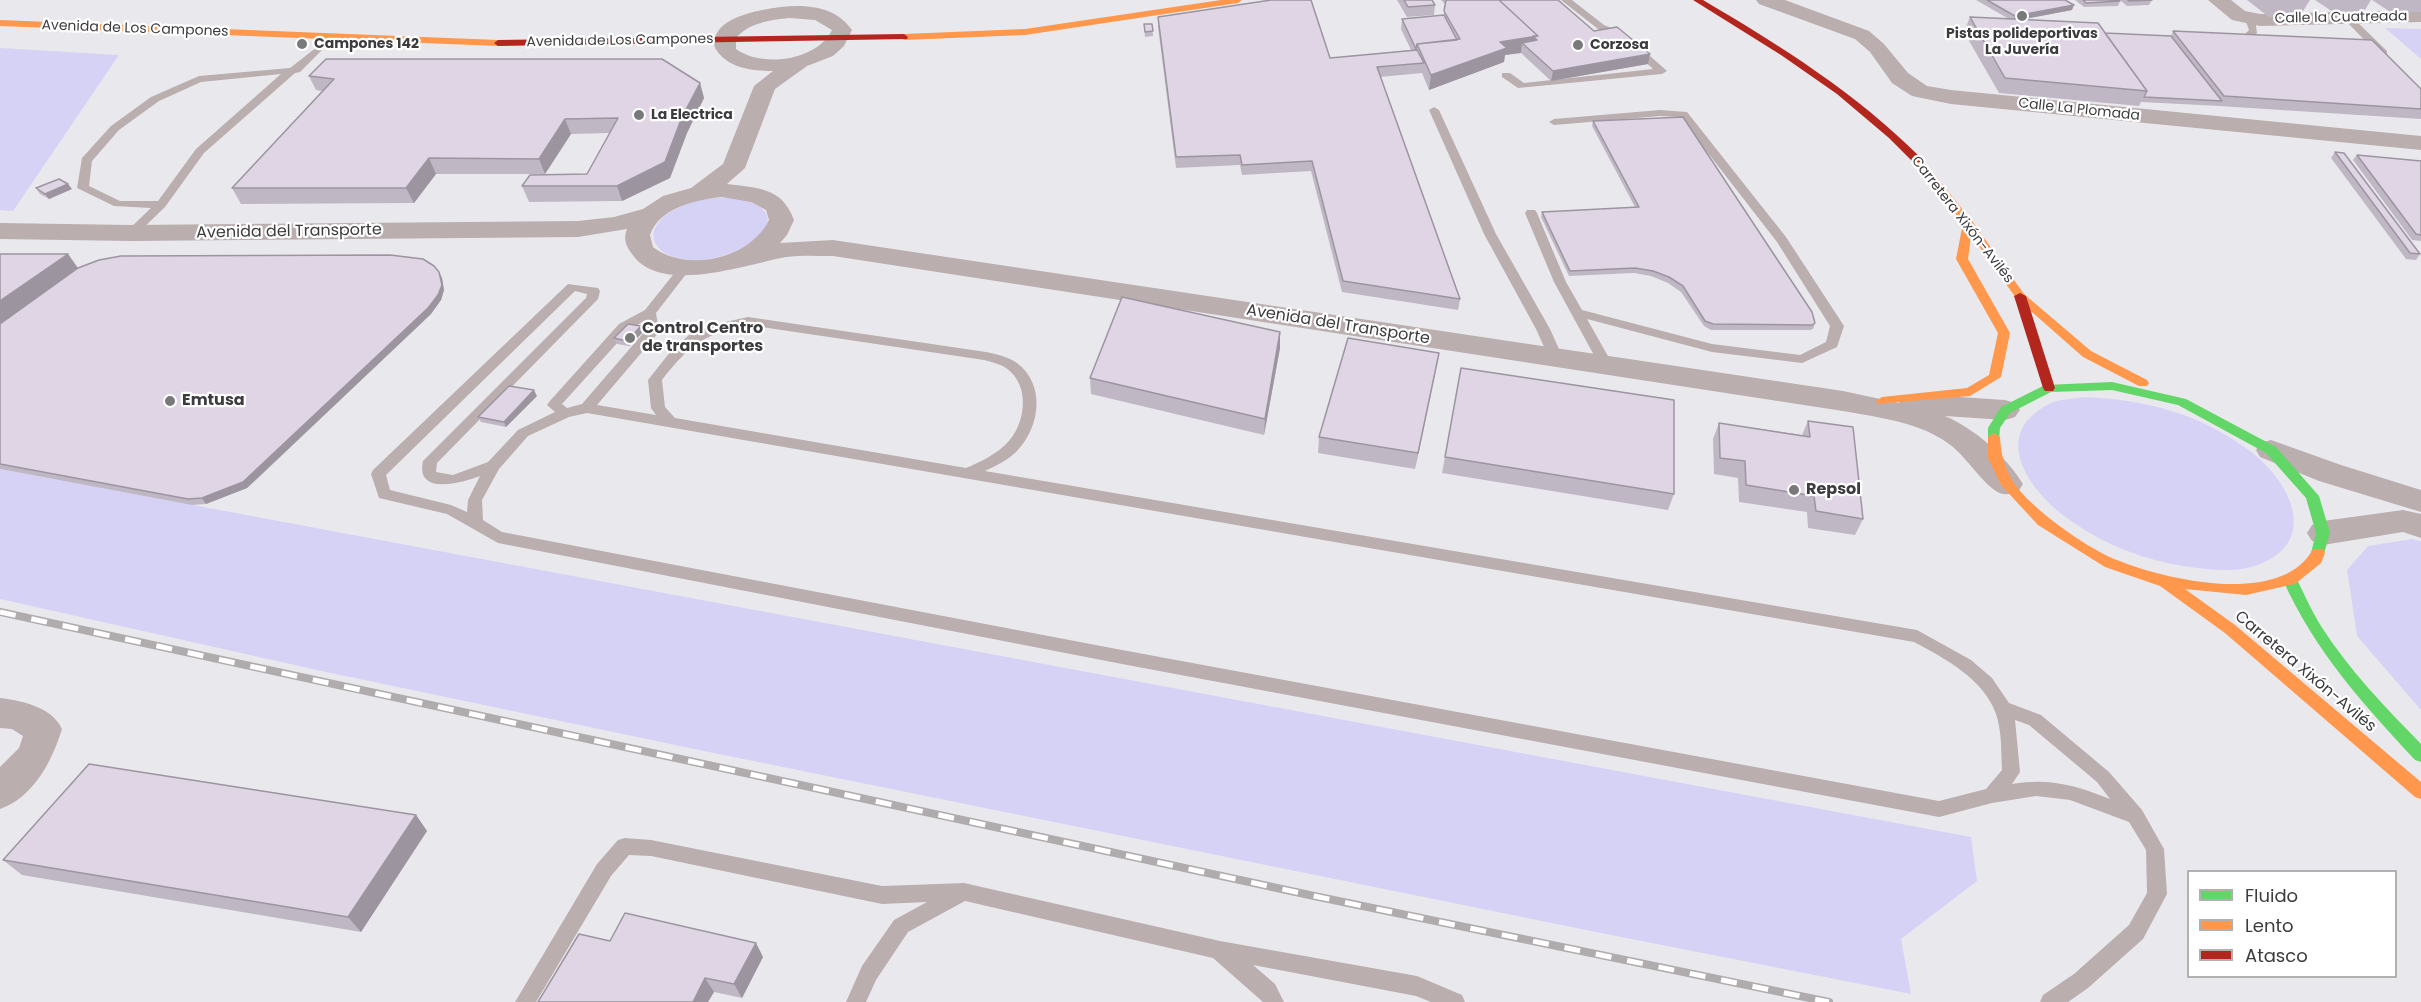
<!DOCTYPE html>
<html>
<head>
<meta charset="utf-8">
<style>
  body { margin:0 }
  #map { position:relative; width:2421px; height:1002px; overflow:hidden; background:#e9e9ed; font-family:Poppins,sans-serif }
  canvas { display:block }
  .legend { position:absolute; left:2187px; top:870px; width:210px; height:108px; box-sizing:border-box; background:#fff; border:2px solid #b1b1b2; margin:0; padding:8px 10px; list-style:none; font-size:18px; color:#3c3c3f }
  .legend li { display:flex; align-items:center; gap:12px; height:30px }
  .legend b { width:30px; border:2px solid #b1b1b2 }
</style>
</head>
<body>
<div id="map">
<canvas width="2421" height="1002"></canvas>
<ul class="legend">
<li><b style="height:8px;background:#63d668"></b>Fluido</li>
<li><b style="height:8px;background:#ff974d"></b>Lento</li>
<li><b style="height:8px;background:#b3261e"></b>Atasco</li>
</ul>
</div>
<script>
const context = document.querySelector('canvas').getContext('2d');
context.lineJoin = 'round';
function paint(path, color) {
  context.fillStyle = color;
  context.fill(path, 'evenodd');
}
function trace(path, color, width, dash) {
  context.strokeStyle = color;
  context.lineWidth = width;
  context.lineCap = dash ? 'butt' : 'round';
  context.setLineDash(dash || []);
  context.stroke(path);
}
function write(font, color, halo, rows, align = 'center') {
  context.font = font + ' Poppins,sans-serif';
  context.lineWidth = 4.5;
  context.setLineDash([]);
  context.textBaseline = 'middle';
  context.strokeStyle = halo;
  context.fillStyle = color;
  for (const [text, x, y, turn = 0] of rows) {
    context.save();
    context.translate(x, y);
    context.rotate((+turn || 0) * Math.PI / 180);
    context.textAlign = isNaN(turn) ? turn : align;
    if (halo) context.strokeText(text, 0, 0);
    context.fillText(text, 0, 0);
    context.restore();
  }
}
const green = new Path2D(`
  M2385 28 2421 29V59Z
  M0 48 119 55 13 211 0 210Z
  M729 197C817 210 735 269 682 259 646 252 644 225 676 209 693 200 710 198 729 197Z
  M2084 397C2147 400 2199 413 2250 451 2294 484 2321 547 2251 567 2230 573 2204 569 2183 566 2144 560 2106 545 2074 523 2033 496 1986 436 2049 404 2059 399 2073 399 2084 397Z
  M0 469 1971 837 1977 881 1901 939 1911 994 1601 933 704 751 326 672 0 599Z
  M2412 539 2421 541V710L2357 636 2347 570 2368 546Z`);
const lane = new Path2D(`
  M1561 0H1572L1604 25 1624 33 1667 71 1662 74 1518 88 1502 77V73H1510L1524 83 1653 69 1618 37 1598 29Z
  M2250 16 2255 19 2257 33 2251 38 2228 41V37L2245 34 2249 30 2245 19Z
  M2346 17H2352L2387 51V55H2379L2346 21Z
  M317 47 322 50 300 72 295 73 204 153 165 207 135 236H127L125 233 151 208 114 206 77 188 82 158 111 126 151 97 199 76 290 68ZM281 74 196 149 158 201H120L89 186 92 161 119 130 159 101 201 82Z
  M1434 107 1439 110 1496 234 1550 329 1563 358 1561 361H1551L1549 358 1536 329 1484 234 1429 110Z
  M1660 110 1687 112 1786 237 1844 326 1837 347 1802 363 1712 352 1587 319 1613 365 1611 368H1601L1554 282 1525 213 1527 210H1535L1537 213 1566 282 1582 310 1712 344 1800 355 1826 342 1830 326 1777 242 1680 117 1660 116 1554 125 1549 122 1554 119Z
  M684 265 690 269 656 313 659 332 597 405 656 415 651 408 648 380 671 351 689 335 712 325 748 317 986 352C996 354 1009 357 1017 363 1046 385 1040 427 1017 451 1008 460 996 466 985 471L1917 630 1971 660 1992 678 2009 703 2041 715 2109 772 2142 810 2164 849 2167 894 2143 939 2088 988 2068 1002H2040L2043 995 2074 974 2129 925 2147 893 2146 850 2129 822 2070 800 2036 796 1992 803 1939 817 1122 664 498 543 447 514 379 498 371 474 373 470 568 284 598 288 600 291 598 299 437 463 436 472 453 475 488 462 518 430 555 412 547 405 549 402 619 324 645 310 680 266ZM575 291 587 294 586 298 423 461C415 496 462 483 480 476L468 500 467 512 451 505 390 490 386 475ZM644 321 645 331 582 404 567 408 562 404 629 330ZM748 325 984 360C991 362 1000 364 1006 368 1031 385 1026 425 1006 444 995 455 980 462 966 468L675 418 665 407 662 380C688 346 705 333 748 325ZM587 413 1914 642C1944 658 1984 679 1996 714 2002 732 2001 751 2002 770L1986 789 1939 801 1122 650 502 532 483 520 482 500 499 469 528 436 569 417ZM2015 720 2029 725 2097 782 2110 799C2074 785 2050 778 2012 784L2020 772Z
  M625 838 651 840 882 886 964 883 1220 941 1417 976 1462 995 1465 1002H1431L1416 996 1253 965 1275 984 1284 1002H1263L1213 958 965 901 908 932 876 980 866 1002H846L862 966 894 920 927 902 882 904 651 856 629 855 611 876 536 1002H515L597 864 618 840Z`);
const street = new Path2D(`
  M1756 0H1785L1869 31 1884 44 1908 73 1927 86 1951 90 2421 136V150L1951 104 1912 96 1892 83 1870 52 1855 39 1759 4Z
  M2208 0H2231L2245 11 2260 14 2421 10V22L2260 26 2232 20Z
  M781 7C808 4 836 7 852 30L844 46 833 56 807 66 775 89 745 168 727 184C758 188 782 187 794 220L787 235 780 243 833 240 1843 391 1899 403 1903 397 1913 394 2005 400 2015 403 2020 410 2015 417 2005 420 1945 416C1975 429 2006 456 2023 484L2018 492C2011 494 2003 496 1996 491 1983 483 1967 459 1953 447 1922 422 1881 418 1843 411L833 256C818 256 801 255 786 257 747 264 660 296 632 254 626 246 623 239 627 229L578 237 131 241 0 239V223L131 225 578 221 614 217 643 209 663 196 691 188 723 164 754 86 773 71C751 71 727 68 715 48 709 17 760 10 781 7ZM789 18 815 20 832 30C817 61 762 68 736 49V38C749 23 770 20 789 18ZM722 197 751 202 766 210 769 220C750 259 687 273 653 247L650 235C660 207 696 200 722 197Z
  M2271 440 2341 465 2421 490V512L2319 481 2260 457 2256 450 2260 443Z
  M2403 510 2421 514V538L2403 532 2323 545 2312 541 2307 533 2312 525 2323 521Z
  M0 698C23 701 52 707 62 729 52 761 34 797 0 809V767L19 748 23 736 12 729 0 728Z`);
const fast = new Path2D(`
  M2112 382 2186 399 2276 447 2319 496 2330 533 2323 557H2313L2311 553 2316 533 2306 498 2266 453 2178 405 2112 390 2051 392 2010 413 2000 428 1999 440 1994 441 1988 437V428L2001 407 2045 385Z
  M2290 575 2295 576C2304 593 2311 610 2321 626 2349 670 2385 707 2421 744V762L2415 760C2363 704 2314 650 2283 580L2285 576Z`);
const slow = new Path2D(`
  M1221 0H1242L1238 3 1025 35 904 40 900 37 904 34 1025 29Z
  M0 20 498 40 502 43 498 46 0 26Z
  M1917 157 1921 158 1972 221 2024 294 2091 351 2147 380 2149 383 2147 386H2139L2083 357 2016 298 1971 235 1968 259 2010 333 2001 377 1970 396 1878 404 1876 401 1882 397 1967 388 1989 375 1998 333 1956 259 1963 223 1912 160Z
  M1994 433 2000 437C2001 454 2004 466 2012 480 2028 507 2088 549 2117 560 2166 580 2282 607 2313 549H2323L2325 553 2321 563 2295 584 2290 585 2246 595 2185 589 2235 625 2421 782V799L2415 797 2225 633 2160 586 2105 567 2038 525 2001 485 1988 458V437Z`);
const jam = new Path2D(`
  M1693 0H1703C1781 46 1856 93 1921 158V162H1913L1889 138 1837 94 1781 55Z
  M904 34 908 37 907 39 498 46 494 43 498 40Z
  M2020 293 2026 296 2055 388 2053 391H2045L2043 388 2014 296Z`);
const rail = new Path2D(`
  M0 612 1314 896 1829 1002`);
const wall = new Path2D(`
  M1397 0H1432L1435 5 1434 15 1407 17Z
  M1441 0H1558L1594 31 1650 54 1648 64 1551 81 1521 53 1505 55 1504 62 1429 90 1422 73 1380 77 1460 299 1458 310 1342 292 1311 171 1242 175 1240 165 1176 168 1158 27V17L1330 58 1411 50 1401 29 1402 19 1444 15 1445 4Z
  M1976 0H2065L2072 10 2021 20 2105 33 2171 36 2173 31 2421 89V119L2219 106 2141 102 2139 106 1999 93 1964 32 1970 17 2009 19Z
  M2075 0H2119L2120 1 2118 6 2084 7Z
  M2120 0H2152L2149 5 2127 6Z
  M2247 0H2310L2300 16 2269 17Z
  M2315 0H2371L2363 13 2336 14Z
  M2372 0H2421V12L2392 13Z
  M1144 24H1152L1153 36 1145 37Z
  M309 76 700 83 704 98 687 133 670 178 622 201 529 202 522 186 587 174 610 133 571 134 545 174H436L414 203 241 204 232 188 322 91 316 90Z
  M1593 121 1815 323 1813 329 1810 330H1711L1704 326 1681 292 1668 283 1651 276 1634 273 1569 276 1541 217 1542 212 1635 207 1592 126Z
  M2335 152 2420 254 2416 260 2406 259 2331 158Z
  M2357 155 2421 161V241L2412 240 2353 160Z
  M36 188 72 189 49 199 40 194Z
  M0 254H68L78 268 439 272 442 278 444 290 441 300 431 314 256 480 247 488 206 504 192 505 0 469Z
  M641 326 643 332 629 346 617 344 614 338Z
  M1280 332V348L1264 435 1091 394 1090 378Z
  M1439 353 1436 369 1415 469 1318 453 1319 437Z
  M537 396 506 427 481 422 478 417Z
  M1808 421 1863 519 1855 535 1808 528 1807 512 1739 502 1738 478 1714 474 1713 439 1719 423 1802 435Z
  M1445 457 1674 494 1668 510 1442 473Z
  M416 815 427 831 361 932 22 875 3 860Z
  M610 941 756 943 763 957 742 998 714 992 708 1002H538Z`);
const shadedWall = new Path2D(`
  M2074 5 2072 10 2013 21 2015 16Z
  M1538 36 1536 50 1522 43 1521 53 1505 55 1504 62 1429 90 1431 75 1500 42Z
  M1650 54 1648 64 1551 81 1553 71Z
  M700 83 704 98 687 133 670 178 622 201 617 186 682 117Z
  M565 119 571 134 545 174 539 159Z
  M429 158 436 174 414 203 406 188Z
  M68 184 72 189 49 199 45 194Z
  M68 254 82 274 0 333V301Z
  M439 272 442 278 444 290 441 300 431 314 247 488 206 504 202 498Z
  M641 326 643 332 629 346 627 341Z
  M1280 332V348L1264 435 1265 419Z
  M1439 353 1436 369 1415 469 1418 453Z
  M534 390 537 396 506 427 504 422Z
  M416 815 427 831 361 932 348 917Z
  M756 943 763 957 742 998 734 984Z
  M705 978 714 992 708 1002H693Z`);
const building = new Path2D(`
  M1271 0H1311L1330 58 1417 50 1424 63 1377 67 1460 299 1343 281 1312 161 1242 165 1240 155 1176 157 1158 17Z
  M1404 0H1432L1435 5 1408 7Z
  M1446 0H1499L1538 36 1500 42 1507 48 1431 75 1417 44 1460 39 1444 11Z
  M1499 0H1558L1594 31 1617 27 1650 54 1553 71 1522 43 1537 40 1533 36H1538Z
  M1987 0H2065L2074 5 2015 16Z
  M2083 0H2119L2120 1 2086 3Z
  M2128 0H2152L2129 1Z
  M1444 15 1457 40 1417 44 1416 49 1402 19Z
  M1970 17 2098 23 2147 91 2005 78Z
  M1144 24H1152L1153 31 1145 32Z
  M2173 31 2372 40 2421 89V109L2224 96Z
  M2105 33 2171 36 2222 101 2144 97 2147 91Z
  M326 59H662L700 83 682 117 665 162 617 186H522L530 175 587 174 618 118 565 119 539 159 429 158 406 188H232L334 79 309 76Z
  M1683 117 1812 312 1815 323 1812 325 1713 324 1705 321 1683 286 1669 277 1653 271 1635 268 1570 271 1542 212 1639 207 1593 121Z
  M2335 152 2344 153 2420 254 2410 253Z
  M2357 155 2421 161V235L2416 234Z
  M59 179 68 184 45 194 36 188Z
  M0 254H68L0 301Z
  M390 255 423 259 434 266 439 272 442 285 438 295 428 308 243 482 202 498 188 499 0 464V324L78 268 99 260 121 256Z
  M1122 297 1280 332 1265 419 1090 378Z
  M628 324 641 326 627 341 614 338Z
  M1348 338 1439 353 1418 453 1319 437Z
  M1461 368 1674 400V494L1445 457Z
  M509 386 534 390 504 422 478 417Z
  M1808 421 1853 427 1863 519 1816 511 1814 496 1746 485 1745 461 1720 458 1719 423 1810 437Z
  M89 764 416 815 348 917 3 860Z
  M625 913 756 943 734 984 705 978 693 1002H538L579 934 610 941Z`);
const markers = [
  [2022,16,6,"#79797c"],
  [302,44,6,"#79797c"],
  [1578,45,6,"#79797c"],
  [639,115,6,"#79797c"],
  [630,338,6,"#79797c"],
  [170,401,6,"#79797c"],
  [1794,490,6,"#79797c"]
];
const farStreetnames = [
  ["Calle la Cuatreada",2341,18,-1],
  ["Avenida de Los Campones",135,29,2],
  ["Avenida de Los Campones",620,41,-1],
  ["Calle La Plomada",2079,110,6],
  ["Carretera Xixón-Avilés",1962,220,52]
];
const farPoinames = [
  ["Pistas polideportivas",2022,34,"center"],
  ["La Juvería",2022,50,"center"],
  ["Campones 142",314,44],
  ["Corzosa",1590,45],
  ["La Electrica",651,115]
];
const streetNames = [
  ["Avenida del Transporte",289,232,-1],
  ["Avenida del Transporte",1338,325,9],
  ["Carretera Xixón-Avilés",2305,672,40]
];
const poiNames = [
  ["Control Centro",642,329],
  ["de transportes",642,347],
  ["Emtusa",182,401],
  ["Repsol",1806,490]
];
paint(green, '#d6d2f6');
paint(lane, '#baaeaf');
paint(street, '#baaeaf');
paint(fast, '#63d668');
paint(slow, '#ff974d');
paint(jam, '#b3261e');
trace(rail, '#b0abac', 8);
trace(rail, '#fff', 5, [16]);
paint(wall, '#c0b7c4');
paint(shadedWall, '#9c95a0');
paint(building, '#dfd5e4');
trace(building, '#9c95a0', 1.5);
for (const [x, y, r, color] of markers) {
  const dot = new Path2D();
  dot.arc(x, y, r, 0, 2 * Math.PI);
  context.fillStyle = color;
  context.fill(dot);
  trace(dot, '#fff', 2);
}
write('14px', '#3c3c3f', '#fff', farStreetnames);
write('bold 14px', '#3c3c3f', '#fff', farPoinames, 'left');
write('16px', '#3c3c3f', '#fff', streetNames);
write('bold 16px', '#3c3c3f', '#fff', poiNames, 'left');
</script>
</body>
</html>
